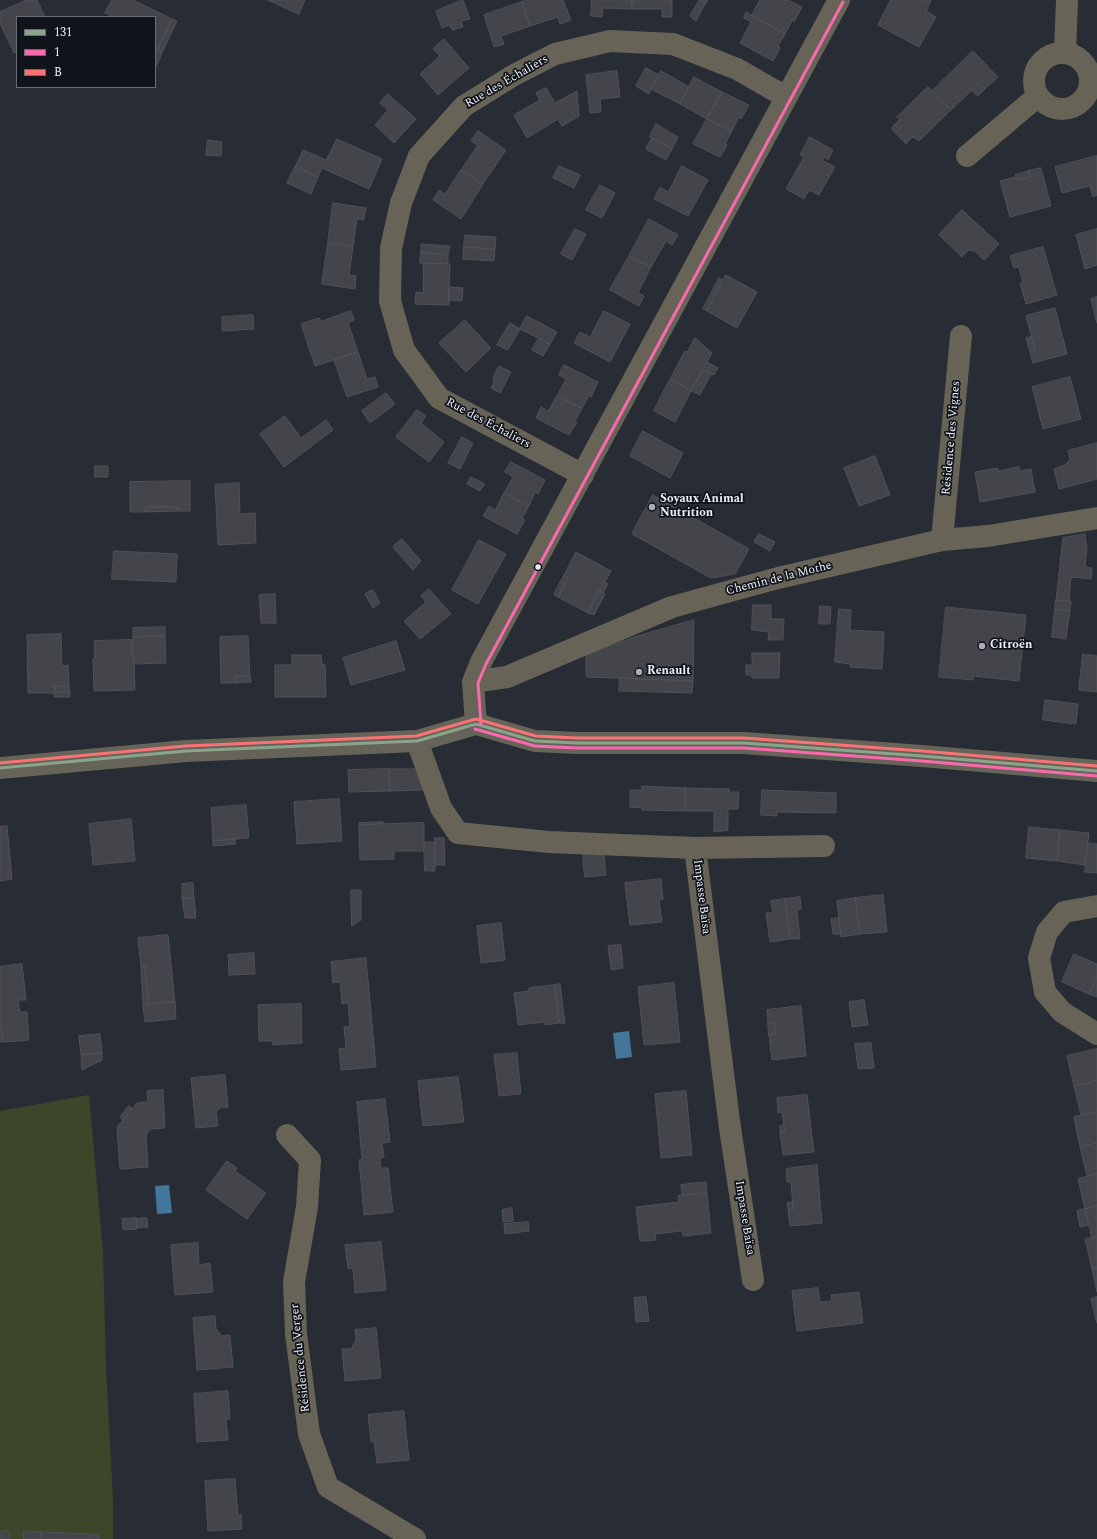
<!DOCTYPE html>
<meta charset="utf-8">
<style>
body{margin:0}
#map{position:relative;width:1097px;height:1539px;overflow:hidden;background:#282c34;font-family:Spectral,serif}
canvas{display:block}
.legend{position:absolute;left:16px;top:16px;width:140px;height:72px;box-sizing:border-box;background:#10131a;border:1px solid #686c74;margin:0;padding:5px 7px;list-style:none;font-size:12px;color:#ecf1fb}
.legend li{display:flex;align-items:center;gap:8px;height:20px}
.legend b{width:20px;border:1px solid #686c74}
</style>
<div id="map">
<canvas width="1097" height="1539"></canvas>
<ul class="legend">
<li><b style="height:5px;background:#8ca38c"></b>131</li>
<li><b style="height:5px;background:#f869ae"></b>1</li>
<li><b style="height:5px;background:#f97276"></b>B</li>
</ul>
</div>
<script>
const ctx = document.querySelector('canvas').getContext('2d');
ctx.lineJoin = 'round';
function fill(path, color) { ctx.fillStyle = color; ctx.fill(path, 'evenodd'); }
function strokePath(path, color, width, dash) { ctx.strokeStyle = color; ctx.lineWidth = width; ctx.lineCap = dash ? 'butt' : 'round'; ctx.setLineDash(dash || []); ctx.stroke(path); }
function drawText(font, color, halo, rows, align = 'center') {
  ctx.font = font + ' Spectral,serif'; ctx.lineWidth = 3.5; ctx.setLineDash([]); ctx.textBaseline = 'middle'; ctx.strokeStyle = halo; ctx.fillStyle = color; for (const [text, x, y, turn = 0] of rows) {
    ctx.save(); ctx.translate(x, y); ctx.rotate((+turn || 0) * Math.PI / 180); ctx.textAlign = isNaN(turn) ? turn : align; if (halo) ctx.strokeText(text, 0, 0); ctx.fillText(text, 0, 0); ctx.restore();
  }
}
fill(new Path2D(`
 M89,1095L103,1252L106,1369L113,1499V1539H0V1111Z`), '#3d4628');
fill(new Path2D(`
 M629,1031L632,1057L616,1059L613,1033Z
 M169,1185L172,1213L157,1214L155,1186Z`), '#44759b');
const building = new Path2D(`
 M27,0H37L45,17H17V52L14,53L0,23V12Z
 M112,0H133L172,19L157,51L162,53L155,69V17H113L105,13Z
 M268,0H305L299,14Z
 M463,0L470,19L461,21L463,27L452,30L450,25L442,28L436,11Z
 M527,0H563L571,20L560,24L558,17L530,26L522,2Z
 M592,0H632V9L603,8L602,17L591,16Z
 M632,0H672V17H662V9H632Z
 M699,0H708L705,4Z
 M760,0H788L802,7L794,22L792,20L785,34L752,15Z
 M891,0H931L926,11L936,17L919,47L878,25Z
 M699,1L705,4L696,21L690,16Z
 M522,2L530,26L501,36L504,44L494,47L484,15Z
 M746,12L785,34L778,46L780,48L773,61L740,43L751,22L744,18Z
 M172,19L177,21L162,53L157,51Z
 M444,39L469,68L438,95L420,74L440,56L433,49Z
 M973,51L998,77L985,89L979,83L951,110L932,91Z
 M646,68L659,75L649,94L636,86Z
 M617,71L620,97L600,99L601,112L590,113L586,75Z
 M661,71L689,87L680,104L651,89Z
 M694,77L722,92L707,119L680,104Z
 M979,83L985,89L978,96L972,91Z
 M928,87L951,110L919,141L915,138L912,137L906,144L891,128L900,119L897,117Z
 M546,88L555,103L577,91L579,116L562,126L558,119L527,138L514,115L540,100L536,93Z
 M722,92L749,105L741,119L739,117L732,131L707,119Z
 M388,94L416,119L394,143L375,125L388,110L380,103Z
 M707,119L732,131L725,144L727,145L720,157L693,144Z
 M656,124L678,137L672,149L650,137Z
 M478,131L506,150L483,184L461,170L478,145L471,141Z
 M810,137L833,150L828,160L824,157L822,160L835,167L819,195L809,190L804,199L786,189L804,157L800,155Z
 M652,138L672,149L666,160L646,149Z
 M337,139L382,159L369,189L322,168L318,177L295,167L303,150L326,160Z
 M208,140L222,142L221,156L206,155Z
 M1097,156V195L1093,197L1090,186L1062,193L1055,167Z
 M559,166L580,175L574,188L553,178Z
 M682,166L708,180L688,216L654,199L660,187L668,192Z
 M295,167L318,177L311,194L287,183Z
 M1041,168L1051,206L1010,217L1000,181L1016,177L1017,180L1030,177L1029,171Z
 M461,170L483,184L461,219L433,200L439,190L445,194Z
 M1029,171L1030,177L1017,180L1015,175Z
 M600,185L615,193L602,218L586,210Z
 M333,203L366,208L364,220L357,219L353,246L328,243Z
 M962,210L999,244L984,260L975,251L968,250L962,257L939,235Z
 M649,219L678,235L672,245L666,241L651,267L629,256Z
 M575,229L586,234L572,260L561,254Z
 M1097,229V265L1085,269L1076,235Z
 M465,235L496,237L495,249L464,247Z
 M328,243L353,246L349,275L356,276L355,289L322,284Z
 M422,244L450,246L448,255L421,252Z
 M464,247L495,249L494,261L463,259Z
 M1043,247L1057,295L1026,304L1020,283H1023L1019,267L1014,268L1010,256Z
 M421,252L448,255V264L420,263Z
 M629,256L651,267L638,293L644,296L639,306L610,290Z
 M424,263L450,264L449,305L415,304L416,292L423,293Z
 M726,275L757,292L737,328L707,311Z
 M719,278L723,280L707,311L703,309Z
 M449,287L463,288L462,301L449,300Z
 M1097,297V323L1091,299Z
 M1055,308L1067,354L1033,363L1030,352L1035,350L1026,316Z
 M351,311L354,320L348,323L358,352L315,366L301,324L319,318L321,321Z
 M604,311L630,324L610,362L574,343L580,332L590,337Z
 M253,315L254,329L222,331V317Z
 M527,316L557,332L550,344L520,329Z
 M465,320L491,348L466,372L439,343Z
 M510,323L520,329L508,350L497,345Z
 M1031,337L1035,350L1030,352L1026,338Z
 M539,338L550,344L543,356L532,350Z
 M695,338L712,353L707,362L718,368L714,375L703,370L691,391L670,379L685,351L687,352Z
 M358,352L367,379L375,377L378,387L347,397L334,360Z
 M564,365L598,382L591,397L589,396L582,408L557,396L566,379L559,375Z
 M499,366L511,372L500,393L491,388L494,381L493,379Z
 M703,370L711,374L700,395L691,391Z
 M1070,377L1081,419L1043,429L1032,387Z
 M670,379L691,391L675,422L654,411Z
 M386,393L395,404L370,423L362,411Z
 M557,396L582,408L575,421L577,422L569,435L536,418L541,407L548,411Z
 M417,410L426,416L421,423L444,442L429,462L396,437Z
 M285,416L301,438L326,420L333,430L284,467L260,434Z
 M643,431L683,453L670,478L630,456Z
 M462,437L473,443L460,469L448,463Z
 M1097,443V479L1059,489L1054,469L1065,465L1070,460L1068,451Z
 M875,456L890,495L859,506L844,468Z
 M511,462L545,480L538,494L535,492L529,506L504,493L513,477L505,472Z
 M95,466H108V477H95Z
 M1019,467L1020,471L1031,469L1035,492L980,502L975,472L998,468V471Z
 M471,477L485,484L480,491L467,484Z
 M190,481V511H178V507H146V512H130V482Z
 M239,483L240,514L255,513L256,543L218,545L215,485Z
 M504,493L529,506L522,518L525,520L517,534L483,516L489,506L495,510Z
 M653,495L749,549L735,574L711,578L632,534Z
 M146,507H178V511L146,512Z
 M759,534L775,542L770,551L754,542Z
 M1085,534L1087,548L1085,567L1092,568L1091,579L1071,577L1069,601L1056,600L1063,538Z
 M402,539L421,561L413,570L393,547Z
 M479,540L506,554L478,604L452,590Z
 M114,551L177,554L176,582L112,579Z
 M576,552L611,571L588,613L558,597L568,578L564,576Z
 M564,576L568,578L565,584L561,581Z
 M561,581L565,584L558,597L554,595Z
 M604,582L608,584L603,593L599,591Z
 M429,589L451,614L420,639L404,621L426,602L421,596Z
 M373,590L380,603L373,608L365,594Z
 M599,591L605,594L594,615L588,613Z
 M275,594L276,623H261L259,595Z
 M1056,600L1071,601L1070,611L1055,609Z
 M753,605H771V619H784L783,640H768L769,632L752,630Z
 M820,606L831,607L830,624H819Z
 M946,607L1026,615L1019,681L973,676V680L939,677Z
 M839,609L851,610L850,630L884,632L882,669L850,667V664L835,662Z
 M1055,609L1070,611L1066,639L1052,637Z
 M694,620L693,681L586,677V655L634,637Z
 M165,627V636L133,637V628Z
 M61,634L62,666L68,665L69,687L55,686V692H70V697H54V693H28L27,635Z
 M165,636L166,663L135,664L134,656H132L133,637Z
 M248,636L250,676H236V683H221L220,637Z
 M132,640V656H134L135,690L94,691L93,658H95L94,641Z
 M396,641L405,670L351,685L343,658Z
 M752,653H780L779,678H752V675H746V665H752Z
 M1083,654L1097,656V692L1079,690Z
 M292,655H321L322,664L325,665L326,697H275V665H292Z
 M236,676H250L251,682L236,683Z
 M620,678L693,681L692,693L619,691Z
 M55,686L69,687L70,692H55Z
 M1045,700L1078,704L1076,724L1043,720Z
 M389,769H417L424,790L390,791Z
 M389,769L390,791L349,792L348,770Z
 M642,786L685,788V811L642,810V808L630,807V790H642Z
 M685,788L729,789V792H739L738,809H728V830L714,832V811H685Z
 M762,790L836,793V813L777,812V816L761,815Z
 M339,799L342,841L297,844L294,802Z
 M246,805L249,838L213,841L211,808Z
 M131,819L135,861L93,865L89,824Z
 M383,822V824L359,825V823Z
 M424,823V851H394V859L360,860L359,825Z
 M7,826L12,879L0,881V827Z
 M1029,827L1060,830L1057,861L1026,858Z
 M1060,830L1089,833L1085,865L1057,861Z
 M435,838H444L445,865H435Z
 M235,839L236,844L213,846V841Z
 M424,842H435V871H425Z
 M1088,843L1097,844V873L1085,872Z
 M583,854L604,856L606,875L585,877Z
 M661,879L663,899L659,900L662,922L630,925L625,883Z
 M193,883L194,898L182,899V884Z
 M351,890H361V920L352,926Z
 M883,895L887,932L860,934L855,898Z
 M800,897L801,909L797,910L800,939H790L785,899Z
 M194,898L196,918H185L182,899Z
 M855,898L860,934L841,937L837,901Z
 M785,899L790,939L770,942L766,913H773L771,901Z
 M839,918L841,934H833L831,919Z
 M501,923L505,960L481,963L477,926Z
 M168,935L175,1002L149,1004L145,966L141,967L138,938Z
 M621,945L623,968L611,970L608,946Z
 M254,953L255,974L229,975L228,955Z
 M1074,954L1097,964V976L1089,994L1062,982Z
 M366,958L376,1067L341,1070L339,1049L346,1048L344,1027L350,1026L348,1003L342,1004L340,982L333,983L331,962Z
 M22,964L26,1000H18L20,1012H27L29,1040L3,1042L1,1026H0V967Z
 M145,966L149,1004L143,1005L141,967Z
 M1097,976V997L1089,994Z
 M674,983L680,1042L644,1045L638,987Z
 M560,984L565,1023H559L555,985Z
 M555,985L559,1023L545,1025V1022L518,1025L514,993L529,991V988Z
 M864,1000L868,1025L852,1027L849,1002Z
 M175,1002L176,1019L145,1022L143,1005Z
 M301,1004L302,1043L273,1045V1041H259L258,1005Z
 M801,1006L806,1056L772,1060L769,1035L775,1034L774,1023H768L767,1010Z
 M768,1023H774L775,1034L769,1035Z
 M0,1026H1L3,1042H0Z
 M100,1034L102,1053L81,1055L79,1036Z
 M871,1043L874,1068L858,1069L855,1044Z
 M1097,1049V1081L1074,1086L1067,1056Z
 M102,1053V1060L82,1070L81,1055Z
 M517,1053L521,1094L499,1096L494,1055Z
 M225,1075L228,1107L220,1108L216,1112L218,1126L196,1128L191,1078Z
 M458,1077L464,1122L423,1126L418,1081Z
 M1097,1081V1112L1081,1115L1074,1086Z
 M163,1090L165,1128L150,1129L146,1135L148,1167L120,1169L117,1127L137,1103L148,1102L147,1091Z
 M686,1091L692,1155L661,1158L655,1094Z
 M807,1095L814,1152L783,1155L780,1132H785L784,1125L782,1112L778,1113L777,1098Z
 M385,1099L390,1142L382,1143L384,1157L380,1158L381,1168H388L393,1212L364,1215L359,1160L362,1159L357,1102Z
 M129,1106L132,1108L123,1120L120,1117Z
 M1097,1112V1143L1080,1147L1074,1117Z
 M784,1125L785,1132H780V1126Z
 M1097,1143V1174L1087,1176L1080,1147Z
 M227,1161L237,1168L235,1171L266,1193L247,1219L206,1190Z
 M817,1165L822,1223L790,1226L788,1210L793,1209L791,1182H787L786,1169Z
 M1097,1174V1206L1085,1209L1078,1179Z
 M706,1182L707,1193L682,1195L681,1185Z
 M707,1193L711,1233L683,1236L682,1231L655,1234L656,1240L640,1241L636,1207L679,1202L678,1196Z
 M793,1202V1209L788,1210L787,1203Z
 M1097,1206V1237L1092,1238L1085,1209Z
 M512,1208L513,1221L503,1222L502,1210Z
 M1085,1209L1089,1225L1080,1227L1077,1211Z
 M136,1218L137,1229L123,1230L122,1219Z
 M147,1218L148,1227L137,1228L136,1219Z
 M528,1222L529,1231L505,1234L504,1224Z
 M1097,1237V1268L1092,1269L1085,1239Z
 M381,1242L386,1290L355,1293L353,1268L348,1269L345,1245Z
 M198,1243L199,1265L210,1263L213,1292L175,1295L171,1245Z
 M1097,1268V1292L1092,1269Z
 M818,1288L820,1302L832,1301L831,1295L859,1292L863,1323L797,1331L792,1291Z
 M646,1297L649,1321L636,1322L634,1298Z
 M1097,1297V1323L1091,1299Z
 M215,1316L216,1329L222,1336L230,1335L233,1367L197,1370L193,1318Z
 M376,1328L381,1378L345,1381L342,1349H351L356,1341L355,1330Z
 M228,1391L230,1419H226L228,1440L197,1442L194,1394Z
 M404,1411L409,1460L377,1463L374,1441L371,1442L368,1415Z
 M235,1479L238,1515L241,1514L242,1529L208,1531L205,1481Z
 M9,1531L10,1539H0V1532Z
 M24,1531L41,1532V1539H24Z
 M41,1532L90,1534V1539H41Z
 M90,1534L99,1535V1539H90Z`);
fill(building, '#44454b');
strokePath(building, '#505158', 1);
strokePath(new Path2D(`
 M1065,52L1067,0
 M1034 81a28 28 0 1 1 56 0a28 28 0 1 1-56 0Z
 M967,156L1038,96
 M583,475L439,398L404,350L390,301L391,248L401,203L419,156L464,106L514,75L555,54L610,41L673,44L737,69L786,97
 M942,540L961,336
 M473,682L507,677L672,607L778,578L942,540L988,536L1097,518
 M476,724L473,682L481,662L839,0
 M417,741L441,808L458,833L549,842L695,848L729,1121L753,1280
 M695,848L824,846
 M1097,906L1064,912L1047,932L1039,958L1045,992L1062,1012L1097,1034
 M287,1135L310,1160L307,1207L294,1282L296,1334L309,1434L328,1487L415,1539`), '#676357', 22);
strokePath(new Path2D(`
 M0,768L186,751L417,741L476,724L535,741L577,743H744L922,756L1097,771`), '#666358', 22);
strokePath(new Path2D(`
 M0,768L186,751L417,741L476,724L535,741L577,743H744L922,756L1097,771`), '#8ca38c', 3);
strokePath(new Path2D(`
 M481,724L478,683L486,664L843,2
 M475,729L535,746L577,748H744L922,761L1097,776`), '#f869ae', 3);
strokePath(new Path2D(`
 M0,763L186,746L416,736L476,719L536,736L577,738H744L922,751L1097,766`), '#f97276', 3);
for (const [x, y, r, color] of [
 [652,507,4,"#a7acb5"],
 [538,567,3.5,"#ecf1fb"],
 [982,646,4,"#a7acb5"],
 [639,672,4,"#a7acb5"]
]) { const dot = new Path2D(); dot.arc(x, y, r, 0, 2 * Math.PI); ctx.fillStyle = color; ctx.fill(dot); strokePath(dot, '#10131a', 1.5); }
drawText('12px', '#ecf1fb', '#10131a', [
 ["Rue des Échaliers",507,82,-30],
 ["Rue des Échaliers",488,424,28],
 ["Résidence des Vignes",952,438,-85],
 ["Chemin de la Mothe",779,579,-14],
 ["Impasse Baïsa",701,897,83],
 ["Impasse Baïsa",744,1218,81],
 ["Résidence du Verger",301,1358,-96]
]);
drawText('bold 12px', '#ecf1fb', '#10131a', [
 ["Soyaux Animal",660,500],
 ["Nutrition",660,514],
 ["Citroën",990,646],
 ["Renault",647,672]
], 'left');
</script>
